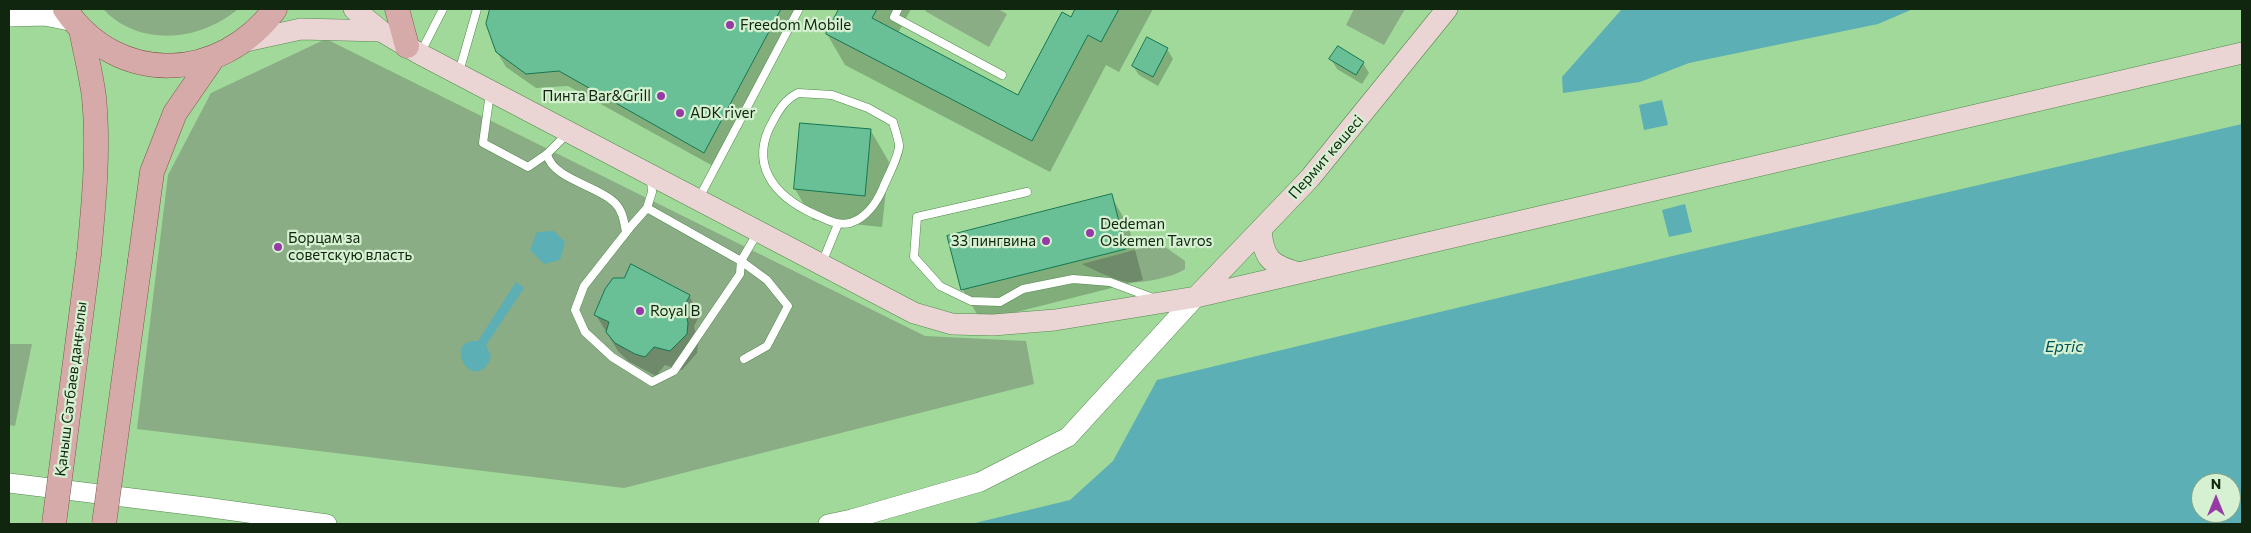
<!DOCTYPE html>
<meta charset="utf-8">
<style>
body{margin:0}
#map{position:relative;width:2251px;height:533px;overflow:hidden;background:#a0d999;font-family:Commissioner,sans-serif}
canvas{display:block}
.frame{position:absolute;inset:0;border:10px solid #10260e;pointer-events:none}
.north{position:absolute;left:2191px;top:473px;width:50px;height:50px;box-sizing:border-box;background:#d5f1d1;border:1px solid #86a083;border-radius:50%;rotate:0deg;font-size:14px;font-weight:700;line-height:20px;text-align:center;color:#10260e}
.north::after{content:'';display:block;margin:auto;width:18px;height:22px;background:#963ba5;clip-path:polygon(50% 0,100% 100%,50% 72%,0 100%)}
</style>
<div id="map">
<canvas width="2251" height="533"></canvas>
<div class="frame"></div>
<div class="north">N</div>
</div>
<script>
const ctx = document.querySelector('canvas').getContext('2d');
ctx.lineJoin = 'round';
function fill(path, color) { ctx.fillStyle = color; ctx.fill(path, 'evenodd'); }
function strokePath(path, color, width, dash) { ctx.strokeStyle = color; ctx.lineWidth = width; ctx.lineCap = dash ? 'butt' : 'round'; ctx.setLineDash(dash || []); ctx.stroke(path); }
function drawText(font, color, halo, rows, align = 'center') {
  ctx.font = font + ' Commissioner,sans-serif'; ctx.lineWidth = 4.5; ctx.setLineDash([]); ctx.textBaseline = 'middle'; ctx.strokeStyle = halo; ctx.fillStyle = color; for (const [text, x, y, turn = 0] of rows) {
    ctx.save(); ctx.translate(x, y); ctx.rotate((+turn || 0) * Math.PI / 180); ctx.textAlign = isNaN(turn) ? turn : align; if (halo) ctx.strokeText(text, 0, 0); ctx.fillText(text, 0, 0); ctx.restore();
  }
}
fill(new Path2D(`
 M103,9H238C200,41 140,48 103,9Z
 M927,9H998L1007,14L989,47L925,11Z
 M1354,9H1405L1384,45L1346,25Z
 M326,39L925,336L1026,341L1034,384L624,488L137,429L168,175L211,93Z
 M1164,246L1185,261V269C1175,277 1140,284 1127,282C1112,279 1096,271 1082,264L1142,248Z
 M9,344H32L15,426L9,425Z`), '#8aad85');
fill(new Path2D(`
 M1622,9H1913L1878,24L1689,63L1640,82L1563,93L1562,77Z
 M1662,100L1668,125L1644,130L1639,105Z
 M2242,124V524H971L1070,500L1113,461L1157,380L1681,254ZM2201,483H2231V513H2201Z
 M1685,204L1692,232L1669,237L1662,210Z
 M554,231L565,242L560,260L544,264L530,250L537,232Z
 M516,282L524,288L486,345L491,357C474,398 440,338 478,341Z`), '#5bafb5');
fill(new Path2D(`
 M10,513L79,522L81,524H9Z`), '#a0d999');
fill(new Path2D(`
 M492,9H797L713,166L568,86L536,88L506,67L497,52L487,24Z
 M841,9H911L898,33L1018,97L1076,9H1153L1119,72L1106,65L1050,172L845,65L827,34Z
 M1167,49L1173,59L1158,86L1139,75L1133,66Z
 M1331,59L1363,63L1369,73L1362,84L1337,69Z
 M871,131L889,162L882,227L813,220L795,189Z
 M1111,196L1129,227L1143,280L981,321L963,290L949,237Z
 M689,296L700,315L694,326L698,343L697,353L682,370L665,365L656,376L628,361L618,351L596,315Z`), '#0003');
const building = new Path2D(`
 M490,9H781L704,153L559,71L526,74L496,52L486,24Z
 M839,9H877L872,18L1018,95L1062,12L1071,17L1075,9H1119L1101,42L1088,35L1032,141L826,34Z
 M1147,37L1168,48L1153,77L1132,66Z
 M1338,46L1364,62L1356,75L1329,59Z
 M800,123L871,129L865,196L794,189Z
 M1112,194L1126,249L961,290L947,236Z
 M631,264L690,295L684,307L688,323L687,334L670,351L654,347L645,357L635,354L615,343L606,332L609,322L594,315L605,289L613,278H624Z`);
fill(building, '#69c097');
strokePath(building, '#157652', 1);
const service = new Path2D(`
 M898,9L894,17L1002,75
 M421,52L443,9
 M459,72L477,9
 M490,93L483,143L528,167L547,154L567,134
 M798,93L832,95L868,108L893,122C895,130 898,137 899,145C900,154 887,178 883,188C877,202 866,218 850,223C837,226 826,219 814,214C774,196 748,164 773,121C780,108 785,100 798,93Z
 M547,154C552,179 599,186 615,203C623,211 624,222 626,232
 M1027,192L917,217L914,257L940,286L971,301L1000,302L1023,289L1073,279L1110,282L1153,298
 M699,198L799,9
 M647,208L741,261L740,274L674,371L652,382L612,357L585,332L575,310L584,286L632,225Z
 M647,208L652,192L651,179
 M822,263L838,224
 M744,359L767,346L788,306L767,280L741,261L758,232`);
const tertiary = new Path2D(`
 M9,17L45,16L74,22
 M9,483L205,507L327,524
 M828,524L852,519L980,482L1068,437L1196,297`);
const secondary = new Path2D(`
 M354,9L381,31L420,54L914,313L952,324L993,325L1055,320L1196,297L2242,53
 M246,41L301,29L381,31
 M1261,229C1263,259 1271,265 1299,273
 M1196,297L1310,178L1447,9`);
const primary = new Path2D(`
 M65,9C118,87 221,82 275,9
 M397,9L407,46
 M81,29C85,51 91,74 94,97C99,150 94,201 89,254
 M140,261L152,172L175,113L213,58`);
strokePath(service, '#54894e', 9);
strokePath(tertiary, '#54894e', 20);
strokePath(secondary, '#54894e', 22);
strokePath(primary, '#7e574e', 25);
strokePath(service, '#fff', 8);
strokePath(tertiary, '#fff', 19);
strokePath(secondary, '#ead5d4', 21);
strokePath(primary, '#d6aaa9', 24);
const primaryBridge = new Path2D(`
 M54,524L89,254
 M104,524L140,261`);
strokePath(primaryBridge, '#7e574e', 25, []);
strokePath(primaryBridge, '#d6aaa9', 24);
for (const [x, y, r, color] of [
 [730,25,5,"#963ba5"],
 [661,96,5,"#963ba5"],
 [680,113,5,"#963ba5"],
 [1090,233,5,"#963ba5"],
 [1046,241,5,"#963ba5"],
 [278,247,5,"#963ba5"],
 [640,311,5,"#963ba5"]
]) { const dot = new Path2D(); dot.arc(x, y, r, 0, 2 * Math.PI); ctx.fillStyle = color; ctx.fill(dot); strokePath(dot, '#d5f1d1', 2); }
drawText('15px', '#10260e', '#d5f1d1', [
 ["Freedom Mobile",740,25],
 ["Пинта Bar&Grill",651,96,"right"],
 ["ADK river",690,113],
 ["Dedeman",1100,224],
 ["Oskemen Tavros",1100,241],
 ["Борцам за",288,238],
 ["советскую власть",288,255],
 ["33 пингвина",1036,241,"right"],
 ["Royal B",650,311]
], 'left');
drawText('15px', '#10260e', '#d5f1d1', [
 ["Пермит көшесі",1326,157,-49],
 ["Қаныш Сәтбаев даңғылы",71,389,-83]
]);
drawText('italic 16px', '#015156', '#d5f1d1', [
 ["Ертіс",2064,347]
]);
</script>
